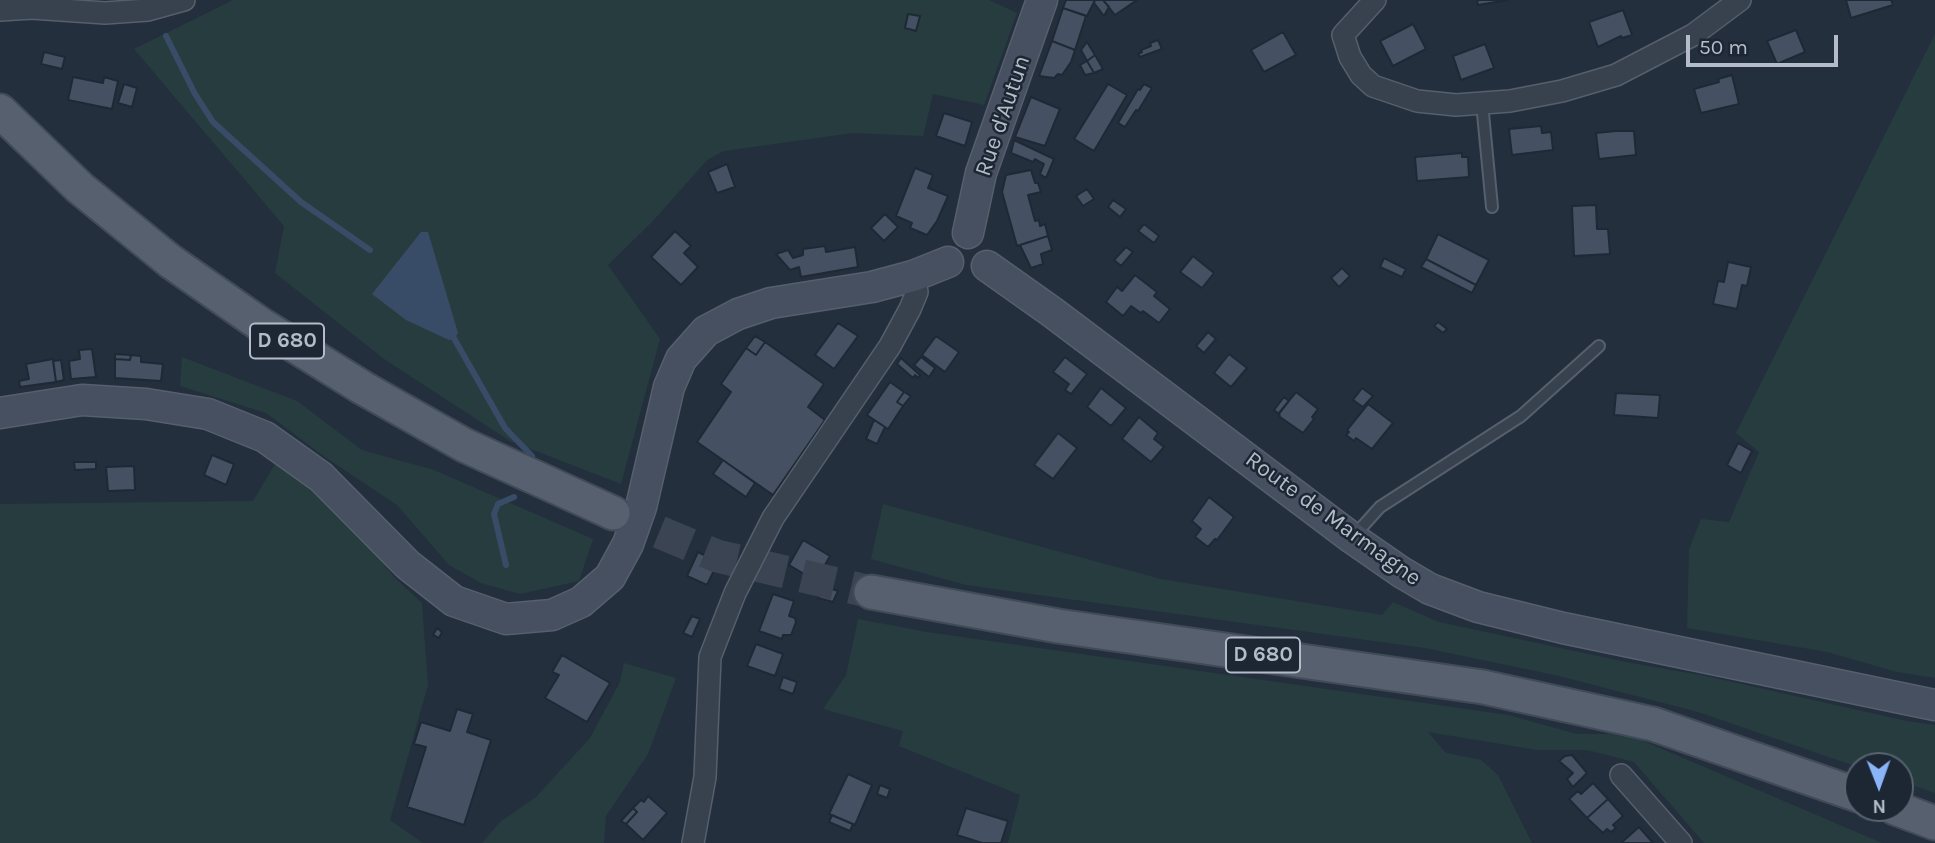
<!DOCTYPE html>
<style>
body{margin:0}
#map{position:relative;width:1935px;height:843px;overflow:hidden;background:#242f3e;font-family:Karla,sans-serif}
canvas{display:block}
.north{position:absolute;left:1844px;top:752px;width:70px;height:70px;box-sizing:border-box;background:#1d2633;border:2px solid #59626f;border-radius:50%;rotate:179deg;font-size:19px;font-weight:700;line-height:28px;text-align:center;color:#b4bcc9}
.north::after{content:'';display:block;margin:auto;width:24px;height:32px;background:#8ab4f8;clip-path:polygon(50% 0,100% 100%,50% 72%,0 100%)}
.scale{position:absolute;left:1686px;top:35px;width:152px;height:32px;box-sizing:border-box;border:4px solid #b4bcc9;border-top:0;padding-left:9px;font-size:21px;line-height:24px;white-space:nowrap;color:#b4bcc9;-webkit-text-stroke:5px #1d2633;paint-order:stroke}
</style>
<div id="map">
<canvas width="1935" height="843"></canvas>
<div class="north">N</div>
<div class="scale">50 m</div>
</div>
<script>
const g = document.querySelector('canvas').getContext('2d');
g.lineJoin = 'round';
function fill(path, color) { g.fillStyle = color; g.fill(path, 'evenodd'); }
const poly = rows => new Path2D(rows.map(r => 'M' + r).join(''));
function trace(path, color, width, dash) { g.strokeStyle = color; g.lineWidth = width; g.lineCap = dash ? 'butt' : 'round'; g.setLineDash(dash || []); g.stroke(path); }
function write(font, color, halo, rows, align = 'center') {
  g.font = font + ' Karla,sans-serif'; g.lineWidth = 5; g.setLineDash([]); g.textBaseline = 'middle'; g.strokeStyle = halo; g.fillStyle = color; for (const [text, x, y, turn = 0] of rows) {
    g.save(); g.translate(x, y); g.rotate((+turn || 0) * Math.PI / 180); g.textAlign = isNaN(turn) ? turn : align; if (halo) g.strokeText(text, 0, 0); g.fillText(text, 0, 0); g.restore();
  }
}
const green = poly([
 [233,0,989,0,1017,13,984,105,933,94,923,136,853,133,724,151,707,160,653,221,608,265,660,339,621,484,510,441,384,359,275,273,284,226,134,49],
 [1935,34,1935,678,1897,672,1827,652,1687,628,1689,549,1701,519,1729,522,1759,452,1736,433],
 [182,357,297,401,362,450,434,470,593,539,579,581,520,594,481,583,449,565,397,505,325,457,266,413,180,386],
 [275,464,309,486,348,522,396,579,422,603,428,685,390,820,423,843,0,843,0,504,253,501],
 [883,504,1161,579,1382,615,1393,602,1439,622,1626,662,1706,676,1907,721,1935,725,1935,793,1900,781,1900,766,1858,767,1698,712,1559,676,1425,648,966,585,871,559],
 [858,619,927,632,1508,715,1577,734,1609,734,1639,739,1882,843,1704,843,1634,762,1587,750,1537,750,1428,732,1446,753,1481,760,1498,775,1532,843,1008,843,1020,795,899,746,903,731,823,709,846,675],
 [624,663,676,678,648,754,606,816,604,843,482,843,500,822,536,797,590,738,620,682]
]);
const water = poly([
 [421,232,428,232,458,333,455,338,449,340,406,320,372,294]
]);
const stream = poly([
 [166,36,195,94,213,122,301,202,370,250],
 [451,333,505,428,532,456],
 [506,565,494,514,498,504,514,497]
]);
const building = poly([
 [1066,0,1095,0,1087,16,1063,8,1066,0],
 [1095,0,1103,0,1109,7,1104,16,1094,3,1095,0],
 [1103,0,1137,0,1115,15,1103,0],
 [1477,0,1508,0,1478,5,1477,0],
 [1846,0,1891,0,1893,5,1851,18,1846,0],
 [1063,8,1086,16,1075,50,1052,41,1063,8],
 [1623,10,1632,35,1622,38,1621,36,1598,47,1589,22,1623,10],
 [908,14,920,16,916,31,905,28,908,14],
 [1413,24,1426,49,1393,66,1380,41,1413,24],
 [1796,30,1805,52,1777,64,1767,41,1796,30],
 [1283,32,1296,55,1264,72,1251,50,1283,32],
 [1158,40,1162,49,1140,57,1138,54,1142,52,1141,50,1151,46,1150,43,1158,40],
 [1052,41,1075,50,1071,62,1062,75,1058,74,1054,78,1039,76,1052,41],
 [1087,42,1095,55,1087,61,1081,50,1087,42],
 [1485,44,1494,68,1461,80,1453,56,1485,44],
 [44,52,65,57,62,69,41,64,44,52],
 [1095,55,1103,69,1094,73,1087,61,1095,55],
 [1087,61,1094,73,1085,75,1080,65,1087,61],
 [1732,75,1739,104,1701,113,1694,89,1719,82,1718,79,1732,75],
 [73,77,103,83,104,77,118,81,112,109,68,100,73,77],
 [124,84,137,88,132,107,118,103,124,84],
 [1108,84,1127,95,1094,151,1074,139,1108,84],
 [1144,84,1152,88,1138,111,1136,110,1125,127,1118,123,1138,89,1140,90,1144,84],
 [1031,97,1060,109,1045,146,1015,137,1031,97],
 [944,113,972,122,965,146,936,136,944,113],
 [1541,126,1542,133,1551,132,1553,150,1512,155,1509,129,1541,126],
 [1616,131,1634,131,1636,155,1599,159,1596,133,1616,131],
 [1014,140,1054,159,1046,178,1040,174,1044,164,1035,159,1033,162,1011,153,1014,140],
 [1462,153,1462,157,1468,157,1469,177,1417,181,1415,157,1462,153],
 [727,164,735,187,717,193,708,172,727,164],
 [915,168,933,175,928,188,948,196,937,221,927,235,910,228,912,223,896,216,915,168],
 [1031,170,1035,183,1038,183,1041,192,1028,195,1035,221,1039,220,1040,226,1045,224,1048,236,1017,246,1002,192,1006,175,1031,170],
 [1087,189,1094,199,1083,206,1076,196,1087,189],
 [1113,200,1126,209,1120,217,1108,207,1113,200],
 [1596,205,1597,229,1608,229,1610,254,1574,256,1572,206,1596,205],
 [885,214,898,227,884,241,871,228,885,214],
 [1144,224,1159,236,1154,243,1138,231,1144,224],
 [675,231,691,246,684,253,698,267,681,285,651,257,675,231],
 [1438,234,1489,260,1476,285,1426,259,1438,234],
 [1048,236,1052,250,1041,254,1043,264,1031,268,1020,245,1048,236],
 [825,246,826,252,855,247,858,267,801,277,799,267,790,270,776,254,788,250,793,258,803,255,803,249,825,246],
 [1126,247,1133,252,1121,266,1114,260,1126,247],
 [1193,256,1214,273,1202,288,1180,272,1193,256],
 [1384,258,1406,269,1402,277,1380,267,1384,258],
 [1426,259,1476,285,1472,293,1421,267,1426,259],
 [1728,262,1751,267,1747,286,1742,285,1737,309,1713,304,1718,281,1724,282,1728,262],
 [1342,268,1350,276,1339,287,1331,278,1342,268],
 [1135,275,1157,292,1154,296,1170,309,1159,323,1143,311,1141,313,1131,306,1123,316,1106,302,1117,287,1122,291,1135,275],
 [1438,322,1447,329,1443,333,1434,326,1438,322],
 [838,323,858,336,834,369,815,355,838,323],
 [1208,332,1216,339,1204,353,1196,346,1208,332],
 [755,336,765,342,756,355,746,348,755,336],
 [936,336,959,352,945,372,922,355,936,336],
 [765,342,824,384,808,407,825,420,773,495,697,442,731,392,721,384,746,348,756,355,765,342],
 [92,349,96,377,71,379,69,361,80,359,79,350,92,349],
 [115,354,131,355,130,360,115,359,115,354],
 [1229,354,1247,368,1231,387,1214,373,1229,354],
 [131,355,141,356,141,362,163,364,161,381,115,378,115,359,130,360,131,355],
 [921,357,935,368,929,377,914,365,921,357],
 [1065,357,1087,374,1071,394,1065,390,1069,384,1053,372,1065,357],
 [901,358,920,375,918,378,915,375,913,378,897,364,901,358],
 [53,359,56,382,20,387,19,381,29,379,26,364,53,359],
 [61,360,64,380,56,382,53,361,61,360],
 [890,382,904,392,897,402,903,406,888,429,867,415,890,382],
 [1101,388,1126,408,1111,426,1087,407,1101,388],
 [1362,388,1373,396,1363,407,1353,400,1362,388],
 [904,392,911,396,903,406,897,402,904,392],
 [1296,392,1318,409,1312,417,1314,419,1303,433,1280,417,1279,413,1296,392],
 [1616,393,1660,395,1658,418,1614,415,1616,393],
 [1284,397,1289,401,1279,414,1274,410,1284,397],
 [1368,404,1393,423,1372,449,1356,438,1354,441,1346,435,1349,432,1347,430,1368,404],
 [1139,417,1158,433,1154,439,1164,447,1151,462,1122,439,1139,417],
 [874,420,885,427,877,444,866,439,874,420],
 [1058,433,1077,448,1053,479,1034,465,1058,433],
 [1738,443,1752,451,1741,473,1727,465,1738,443],
 [212,455,234,464,226,485,204,475,212,455],
 [723,460,755,483,746,497,713,474,723,460],
 [74,462,96,462,96,469,75,470,74,462],
 [134,466,135,490,108,491,106,467,134,466],
 [1209,497,1234,517,1217,540,1215,539,1208,547,1195,537,1201,529,1192,521,1209,497],
 [803,540,830,556,816,581,789,565,803,540],
 [698,552,718,562,707,585,687,576,698,552],
 [823,586,838,591,833,602,818,598,823,586],
 [773,594,794,601,789,616,795,618,796,622,791,635,783,635,782,639,759,631,773,594],
 [692,616,700,619,692,637,683,633,692,616],
 [437,628,442,632,439,638,433,635,437,628],
 [756,644,783,654,775,676,747,666,756,644],
 [562,655,610,683,587,722,545,698,559,675,552,672,562,655],
 [783,677,797,682,793,694,779,689,783,677],
 [457,709,473,714,467,732,491,740,464,825,407,807,426,747,414,744,421,722,450,731,457,709],
 [1572,755,1587,773,1573,787,1567,779,1573,773,1559,761,1565,756,1572,755],
 [848,774,872,785,855,825,829,814,848,774],
 [1593,783,1608,799,1587,818,1569,799,1578,791,1581,794,1593,783],
 [880,785,890,789,887,798,877,794,880,785],
 [648,796,667,813,643,840,626,824,637,812,633,808,641,800,644,802,648,796],
 [1608,799,1623,816,1613,825,1616,828,1611,832,1607,829,1603,833,1587,818,1608,799],
 [633,808,637,812,626,824,621,821,633,808],
 [966,808,1008,821,1001,843,982,843,957,835,966,808],
 [832,815,853,824,850,831,829,822,832,815],
 [1639,827,1653,843,1621,843,1639,827]
]);
const primaryTunnel = poly([
 [613,513,717,556,871,592]
]);
const lane = poly([
 [1482,103,1492,207],
 [1353,537,1380,507,1521,416,1599,346]
]);
const street = poly([
 [1375,0,1343,35,1350,57,1361,75,1373,86,1417,101,1456,105,1510,101,1562,91,1616,75,1693,35,1740,0],
 [0,10,32,8,105,13,148,10,184,0],
 [1621,775,1681,843],
 [693,843,705,777,710,657,735,593,773,518,890,346,910,309,917,292,913,276]
]);
const secondary = poly([
 [968,233,981,173,1042,0],
 [987,266,1052,312,1352,538,1401,572,1430,589,1478,607,1563,628,1935,705],
 [0,413,82,400,146,404,208,414,265,437,321,477,408,565,454,601,506,619,552,615,581,602,610,577,628,544,641,507,669,387,681,359,706,331,738,314,771,303,872,287,913,276,948,262]
]);
const primary = poly([
 [0,111,80,188,170,261,260,324,363,388,464,445,613,513],
 [871,592,1058,626,1483,687,1653,724,1858,795],
 [1895,808,1935,823]
]);
const shields = [
 [287,341,74],
 [1263,655,74]
];
const shieldNames = [
 ["D 680",287,341],
 ["D 680",1263,655]
];
const streetNames = [
 ["Rue d'Autun",1003,116,-71],
 ["Route de Marmagne",1333,519,36]
];
fill(green, '#263c3f');
fill(water, '#394c67');
trace(stream, '#394c67', 6);
fill(building, '#455162');
trace(building, '#1f2835', 2);
trace(primaryTunnel, '#3a4453', 33, [33, 17]);
trace(lane, '#565f6c', 14);
trace(street, '#565f6c', 24);
trace(secondary, '#565f6c', 33);
trace(primary, '#414a57', 37);
trace(lane, '#38414e', 10);
trace(street, '#38414e', 21);
trace(secondary, '#465061', 30);
trace(primary, '#56606e', 33);
for (const [x, y, w] of shields) { const box = new Path2D(); box.roundRect(x - w / 2, y - 17.5, w, 35, 5); g.fillStyle = '#1d2633'; g.fill(box); trace(box, '#b4bcc9', 2); }
write('bold 21px', '#b4bcc9', null, shieldNames);
write('23px', '#b4bcc9', '#1d2633', streetNames);
</script>
